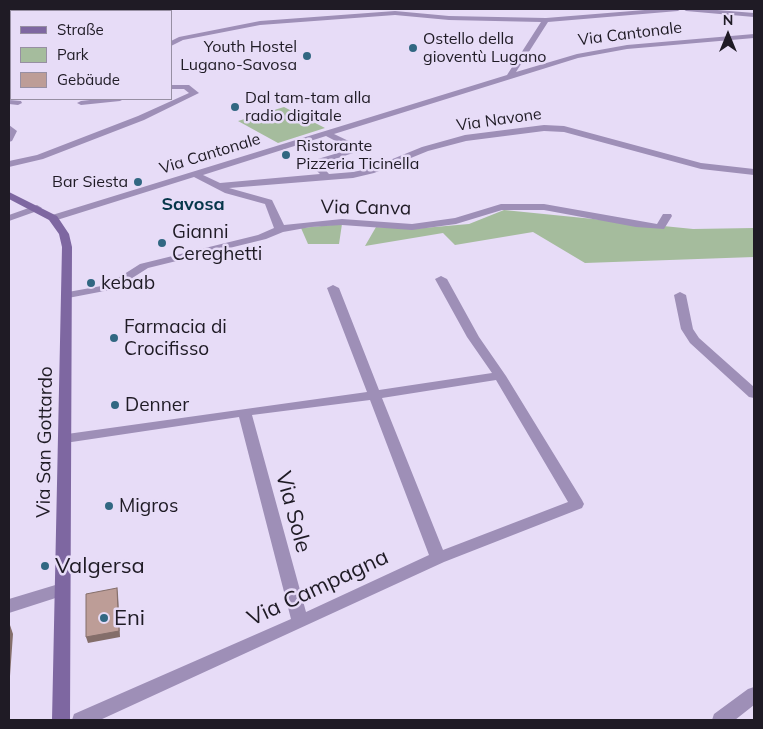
<!DOCTYPE html>
<meta charset="utf-8">
<style>
body{margin:0}
#map{position:relative;width:763px;height:729px;overflow:hidden;background:#e7dcf7;font-family:Mulish,sans-serif}
canvas{display:block}
.frame{position:absolute;inset:0;border:10px solid #1f1b25;pointer-events:none}
.legend{position:absolute;left:10px;top:10px;width:162px;height:90px;box-sizing:border-box;background:#e7dcf7;border:1px solid #978fa3;margin:0;padding:6px 9px;list-style:none;font-size:15px;color:#1f1b25}
.legend li{display:flex;align-items:center;gap:10px;height:25px}
.legend b{width:25px;border:1px solid #978fa3}
.north{position:absolute;left:703px;top:10px;width:50px;height:50px;-webkit-text-stroke:4px #e7dcf7;paint-order:stroke;rotate:0deg;font-size:14px;font-weight:700;line-height:20px;text-align:center;color:#1f1b25}
.north::after{content:'';display:block;margin:auto;width:18px;height:22px;background:#1f1b25;clip-path:polygon(50% 0,100% 100%,50% 72%,0 100%)}
</style>
<div id="map">
<canvas width="763" height="729"></canvas>
<div class="frame"></div>
<ul class="legend">
<li><b style="height:6px;background:#7e67a1"></b>Straße</li>
<li><b style="height:14px;background:#a5bc9d"></b>Park</li>
<li><b style="height:14px;background:#bd9d97"></b>Gebäude</li>
</ul>
<div class="north">N</div>
</div>
<script>
const g = document.querySelector('canvas').getContext('2d');
g.lineJoin = 'round';
function fill(path, color) { g.fillStyle = color; g.fill(path, 'evenodd'); }
const poly = rows => new Path2D(rows.map(r => 'M' + r).join(''));
function trace(path, color, width, dash) { g.strokeStyle = color; g.lineWidth = width; g.lineCap = dash ? 'butt' : 'round'; g.setLineDash(dash || []); g.stroke(path); }
function write(font, color, halo, rows, align = 'center') {
  g.font = font + ' Mulish,sans-serif'; g.lineWidth = 5; g.setLineDash([]); g.textBaseline = 'middle'; g.strokeStyle = halo; g.fillStyle = color; for (const [text, x, y, turn = 0] of rows) {
    g.save(); g.translate(x, y); g.rotate((+turn || 0) * Math.PI / 180); g.textAlign = isNaN(turn) ? turn : align; if (halo) g.strokeText(text, 0, 0); g.fillText(text, 0, 0); g.restore();
  }
}
const green = poly([
 [9,9,135,9,139,11,11,11,11,64,9,65],
 [284,107,325,128,278,143,238,121],
 [504,210,693,229,754,228,754,257,585,263,533,232,455,245,443,233,365,246,376,227,412,229,469,224],
 [342,224,339,244,308,244,301,228]
]);
const minor = poly([
 [657,9,681,9,678,11,548,22,516,72,577,54,627,45,754,34,754,38,627,49,578,58,334,134,357,145,356,152,320,164,329,174,353,172,368,169,422,147,465,135,544,125,564,126,701,163,754,169,754,175,701,169,564,132,544,131,466,141,428,151,374,173,353,178,229,188,272,200,284,225,342,219,412,224,455,218,501,204,544,204,657,224,663,214,671,214,672,216,664,229,636,227,544,210,502,210,456,224,412,230,342,225,311,227,283,232,266,239,148,268,115,289,68,298,62,295,68,292,107,285,140,264,258,235,274,228,265,204,225,193,194,177,57,220,49,220,49,216,507,75,541,22,449,20,395,15,260,25,183,40,171,46,171,41,179,37,260,21,395,11,449,16,546,18,657,9],
 [326,136,349,148,348,150,311,161,311,165,320,174,220,183,203,175,326,136],
 [683,9,705,9,754,13,754,17,686,11,683,9],
 [171,85,189,85,199,93,144,120,43,159,9,167,9,161,37,155,138,116,189,93,184,89,171,89,171,85],
 [99,99,124,99,120,101,81,105,77,103,81,101,99,99],
 [9,100,21,101,22,103,18,105,9,104,9,100],
 [9,125,17,131,12,141,9,142,9,125],
 [37,205,42,208,40,210,9,221,9,215,37,205],
 [441,276,447,279,479,337,506,376,582,500,584,504,582,508,444,562,100,720,72,720,74,714,291,619,239,417,65,443,60,441,58,438,60,435,367,392,327,288,333,285,339,288,379,390,492,373,467,337,435,279,441,276],
 [496,380,568,502,443,550,382,398,496,380],
 [370,400,429,555,306,612,252,415,370,400],
 [680,292,686,295,693,329,699,338,754,387,754,398,749,397,690,343,681,329,674,295,680,292],
 [62,583,68,584,70,589,68,594,9,613,9,599,62,583],
 [754,687,754,705,735,720,712,720,714,714,748,689,754,687]
]);
const secondary = poly([
 [9,192,57,216,69,234,72,247,70,720,52,720,62,247,59,234,49,220,9,199,9,192]
]);
const shadedWall = poly([
 [117,588,118,594,120,637,88,643,86,637],
 [9,622,13,634,9,690]
]);
const building = poly([
 [117,588,119,631,86,637,86,594,117,588]
]);
const markers = [
 [413,48,5,"#316782"],
 [307,56,5,"#316782"],
 [235,107,5,"#316782"],
 [286,155,5,"#316782"],
 [138,182,5,"#316782"],
 [162,243,5,"#316782"],
 [91,283,5,"#316782"],
 [114,338,5,"#316782"],
 [115,405,5,"#316782"],
 [109,506,5,"#316782"],
 [45,566,5,"#316782"],
 [104,618,5,"#316782"]
];
const farStreetnames = [
 ["Via Cantonale",630,34,-7],
 ["Via Navone",499,120,-8],
 ["Via Cantonale",210,154,-17]
];
const farPoinames = [
 ["Ostello della",423,39],
 ["gioventù Lugano",423,57],
 ["Youth Hostel",297,47,"right"],
 ["Lugano-Savosa",297,65,"right"],
 ["Dal tam-tam alla",245,98],
 ["radio digitale",245,116],
 ["Ristorante",296,146],
 ["Pizzeria Ticinella",296,164],
 ["Bar Siesta",128,182,"right"]
];
const farQuarternames = [
 ["Savosa",193,205]
];
const streetNames = [
 ["Via Canva",366,208,1],
 ["Via San Gottardo",45,442,-89]
];
const poiNames = [
 ["Gianni",172,232],
 ["Cereghetti",172,254],
 ["kebab",101,283],
 ["Farmacia di",124,327],
 ["Crocifisso",124,349],
 ["Denner",125,405],
 ["Migros",119,506]
];
const nearStreetnames = [
 ["Via Sole",293,512,75],
 ["Via Campagna",318,588,-25]
];
const nearPoinames = [
 ["Valgersa",55,566],
 ["Eni",114,618]
];
fill(green, '#a5bc9d');
fill(minor, '#9e8fb7');
fill(secondary, '#7e67a1');
fill(shadedWall, '#846e6a');
fill(building, '#bd9d97');
trace(building, '#846e6a', 1);
for (const [x, y, r, color] of markers) { const dot = new Path2D(); dot.arc(x, y, r, 0, 2 * Math.PI); g.fillStyle = color; g.fill(dot); trace(dot, '#e7dcf7', 2); }
write('16px', '#1f1b25', '#e7dcf7', farStreetnames);
write('16px', '#1f1b25', '#e7dcf7', farPoinames, 'left');
write('bold 18px', '#06364a', '#e7dcf7', farQuarternames);
write('19px', '#1f1b25', '#e7dcf7', streetNames);
write('19px', '#1f1b25', '#e7dcf7', poiNames, 'left');
write('22px', '#1f1b25', '#e7dcf7', nearStreetnames);
write('22px', '#1f1b25', '#e7dcf7', nearPoinames, 'left');
</script>
